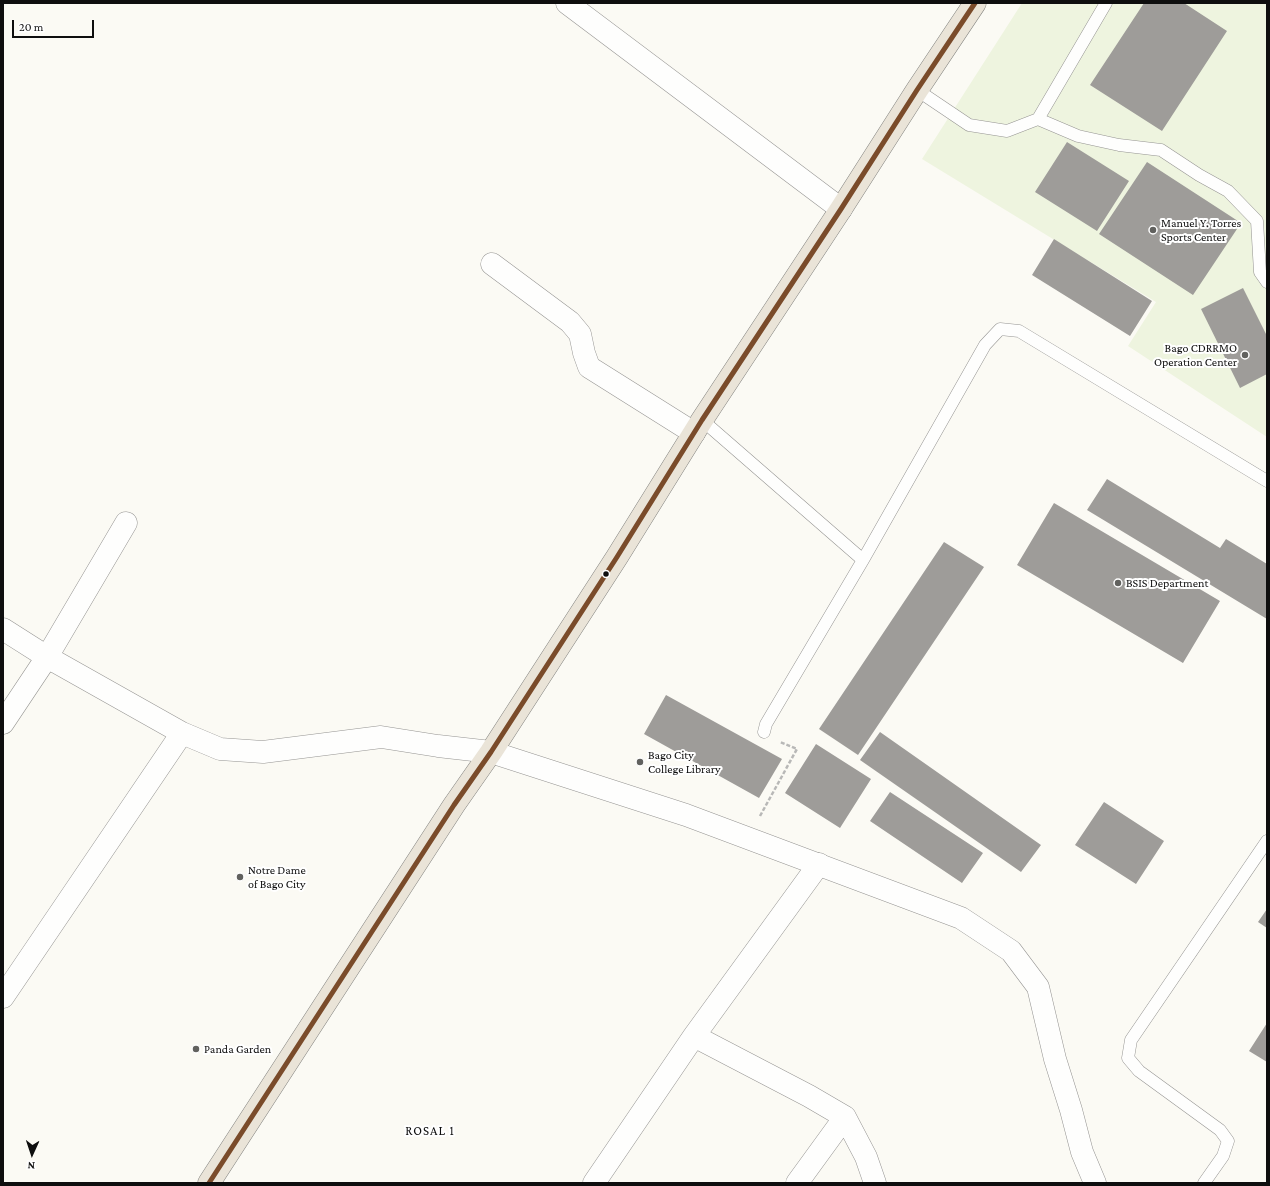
<!DOCTYPE html>
<style>
body{margin:0}
#map{position:relative;width:1270px;height:1186px;overflow:hidden;background:#fbfaf4;font-family:"Crimson Pro",serif}
canvas{display:block}
.frame{position:absolute;inset:0;border:4px solid #0e0e0e;pointer-events:none}
.north{position:absolute;left:12px;top:1134px;width:40px;height:40px;-webkit-text-stroke:3px #fff;paint-order:stroke;rotate:183deg;font-size:11px;font-weight:700;line-height:16px;text-align:center;color:#0e0e0e}
.north::after{content:'';display:block;margin:auto;width:14px;height:18px;background:#0e0e0e;clip-path:polygon(50% 0,100% 100%,50% 72%,0 100%)}
.scale{position:absolute;left:12px;top:20px;width:82px;height:18px;box-sizing:border-box;border:2px solid #0e0e0e;border-top:0;padding-left:5px;font-size:12px;line-height:14px;white-space:nowrap;color:#0e0e0e;-webkit-text-stroke:3px #fff;paint-order:stroke}
</style>
<div id="map">
<canvas width="1270" height="1186"></canvas>
<div class="frame"></div>
<div class="north">N</div>
<div class="scale">20 m</div>
</div>
<script>
const g = document.querySelector('canvas').getContext('2d');
g.lineJoin = 'round';
function fill(path, color) { g.fillStyle = color; g.fill(path, 'evenodd'); }
const poly = rows => new Path2D(rows.map(r => 'M' + r).join(''));
function trace(path, color, width, dash) { g.strokeStyle = color; g.lineWidth = width; g.lineCap = dash ? 'butt' : 'round'; g.setLineDash(dash || []); g.stroke(path); }
function write(font, color, halo, rows, align = 'center') {
  g.font = font + ' "Crimson Pro",serif'; g.lineWidth = 4; g.setLineDash([]); g.textBaseline = 'middle'; g.strokeStyle = halo; g.fillStyle = color; for (const [text, x, y, turn = 0] of rows) {
    g.save(); g.translate(x, y); g.rotate((+turn || 0) * Math.PI / 180); g.textAlign = isNaN(turn) ? turn : align; if (halo) g.strokeText(text, 0, 0); g.fillText(text, 0, 0); g.restore();
  }
}
const pitch = poly([
 [1022,3,1267,3,1267,437,1128,346,1156,302,922,159]
]);
const building = poly([
 [1144,3,1184,3,1227,31,1162,131,1090,85],
 [1067,142,1129,181,1097,231,1035,192],
 [1147,162,1241,223,1193,295,1099,234],
 [1054,239,1152,301,1130,336,1032,275],
 [1243,288,1267,336,1267,374,1240,388,1201,309],
 [1107,479,1220,548,1226,539,1267,564,1267,619,1087,510],
 [1054,503,1220,601,1183,663,1017,565],
 [944,542,984,567,858,755,819,729],
 [666,695,782,759,759,798,644,734],
 [880,732,1041,845,1021,872,860,760],
 [816,744,871,779,840,828,785,793],
 [890,792,983,853,962,883,870,821],
 [1104,802,1164,841,1136,884,1075,845],
 [1267,909,1267,928,1258,922],
 [1267,1023,1267,1062,1249,1051]
]);
const path = poly([
 [760,816,797,749,780,742]
]);
const service = poly([
 [917,90,969,125,1007,131,1038,119,1106,3],
 [1038,119,1078,136,1119,145,1161,150,1199,175,1228,191,1257,221,1260,272,1267,282],
 [702,420,863,560],
 [764,732,766,724,863,560,985,345,1000,329,1019,331,1267,481],
 [1204,1183,1223,1156,1228,1141,1220,1130,1139,1071,1128,1058,1131,1040,1267,841]
]);
const minor = poly([
 [567,3,841,209],
 [492,264,570,322,580,334,584,353,589,367,694,433],
 [3,629,47,657,182,733,220,749,263,752,381,737,438,746,491,752],
 [3,723,47,657,126,523],
 [3,997,182,733],
 [694,1036,809,1096,845,1117,866,1157,875,1183],
 [594,1183,694,1036,819,864],
 [797,1183,845,1117]
]);
const tertiary = poly([
 [491,752,686,815,961,918,1011,951,1038,987,1055,1059,1071,1110,1082,1152,1095,1183]
]);
const trunk = poly([
 [209,1183,454,805,491,752,617,557,702,420,841,209,917,90,975,3]
]);
const bus1 = poly([
 [209,1183,454,805,491,752,617,557,702,420,841,209,917,90,975,3]
]);
const markers = [
 [1153,230,4,"#61615e"],
 [1245,355,4,"#61615e"],
 [606,574,3.5,"#0e0e0e"],
 [1118,583,4,"#61615e"],
 [640,762,4,"#61615e"],
 [240,877,4,"#61615e"],
 [196,1049,4,"#61615e"]
];
const poiNames = [
 ["Manuel Y. Torres",1161,223],
 ["Sports Center",1161,237],
 ["Bago CDRRMO",1237,348,"right"],
 ["Operation Center",1237,362,"right"],
 ["BSIS Department",1126,583],
 ["Bago City",648,755],
 ["College Library",648,769],
 ["Notre Dame",248,870],
 ["of Bago City",248,884],
 ["Panda Garden",204,1049]
];
const neighbourhoodNames = [
 ["ROSAL 1",430,1131]
];
fill(pitch, '#eef4df');
fill(building, '#9e9c99');
trace(service, '#959492', 13);
trace(minor, '#959492', 23);
trace(tertiary, '#959492', 23);
trace(trunk, '#82827f', 23);
trace(path, '#b8b8b7', 2.5, [4, 2]);
trace(service, '#fefefd', 12);
trace(minor, '#fefefd', 22);
trace(tertiary, '#fefefd', 22);
trace(trunk, '#eae4d8', 22);
trace(bus1, '#7a4b2a', 5);
for (const [x, y, r, color] of markers) { const dot = new Path2D(); dot.arc(x, y, r, 0, 2 * Math.PI); g.fillStyle = color; g.fill(dot); trace(dot, '#fff', 1.5); }
write('12px', '#0e0e0e', '#fff', poiNames, 'left');
g.letterSpacing = '1px';
write('13px', '#0e0e0e', '#fff', neighbourhoodNames);
g.letterSpacing = '0px';
</script>
